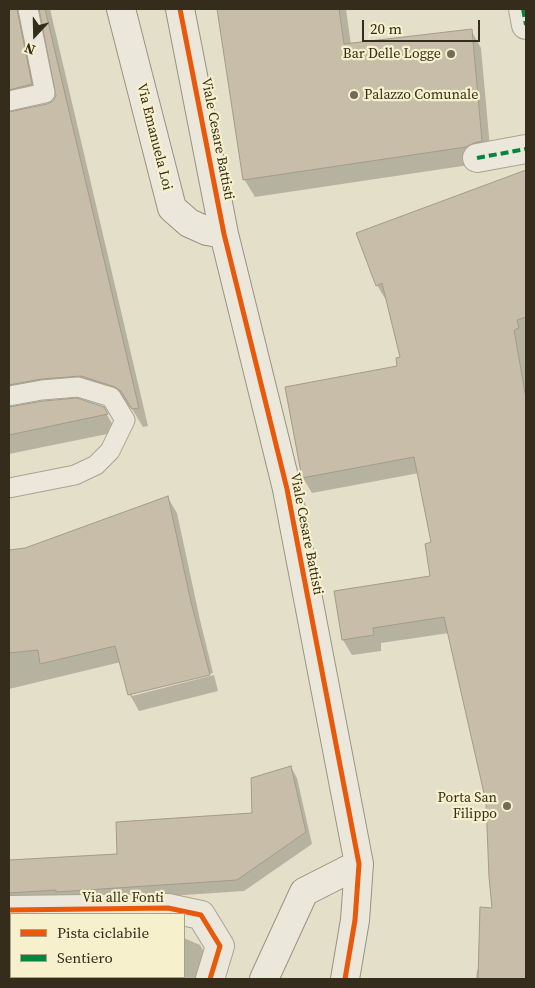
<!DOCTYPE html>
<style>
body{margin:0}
#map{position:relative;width:535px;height:988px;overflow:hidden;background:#e4dfc8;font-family:"Source Serif 4",serif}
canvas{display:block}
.frame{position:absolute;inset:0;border:10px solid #362c1b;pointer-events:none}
.legend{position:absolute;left:10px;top:913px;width:175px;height:65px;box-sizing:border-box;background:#f6f0cd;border:1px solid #a9a286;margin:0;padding:6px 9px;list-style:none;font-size:15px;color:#362c1b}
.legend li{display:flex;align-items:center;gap:10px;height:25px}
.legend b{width:25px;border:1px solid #a9a286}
.north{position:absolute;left:10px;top:10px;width:50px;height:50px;-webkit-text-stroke:4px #f6f0cd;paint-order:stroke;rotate:201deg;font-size:14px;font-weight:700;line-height:20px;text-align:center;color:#362c1b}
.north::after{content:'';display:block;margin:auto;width:18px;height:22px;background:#362c1b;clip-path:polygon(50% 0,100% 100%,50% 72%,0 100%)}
.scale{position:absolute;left:362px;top:20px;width:118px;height:22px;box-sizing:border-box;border:2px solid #362c1b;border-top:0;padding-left:6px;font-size:15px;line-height:18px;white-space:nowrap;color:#362c1b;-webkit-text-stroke:4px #f6f0cd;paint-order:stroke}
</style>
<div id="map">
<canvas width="535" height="988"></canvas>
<div class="frame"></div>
<ul class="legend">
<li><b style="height:6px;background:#e8590c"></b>Pista ciclabile</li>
<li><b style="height:6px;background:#00873e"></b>Sentiero</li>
</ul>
<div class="north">N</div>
<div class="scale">20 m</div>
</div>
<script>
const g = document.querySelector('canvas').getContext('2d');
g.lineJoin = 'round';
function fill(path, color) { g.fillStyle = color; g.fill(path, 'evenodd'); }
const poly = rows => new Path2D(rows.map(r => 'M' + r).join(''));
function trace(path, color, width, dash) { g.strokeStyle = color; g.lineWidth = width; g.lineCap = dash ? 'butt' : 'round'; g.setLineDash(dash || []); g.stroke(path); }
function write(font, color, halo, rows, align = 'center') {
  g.font = font + ' "Source Serif 4",serif'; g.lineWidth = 4.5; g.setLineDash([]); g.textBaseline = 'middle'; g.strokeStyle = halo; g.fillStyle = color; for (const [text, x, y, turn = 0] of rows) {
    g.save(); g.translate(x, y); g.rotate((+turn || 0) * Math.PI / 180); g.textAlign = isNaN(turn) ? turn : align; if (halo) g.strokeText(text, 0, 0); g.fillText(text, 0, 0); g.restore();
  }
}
const shadow = poly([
 [9,9,50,9,148,426,143,427,132,409,126,404,92,394,52,396,17,402,9,407,9,112,48,105,54,102,57,96,42,16,37,15,41,102,17,107,9,112],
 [219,9,346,9,351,45,471,30,481,48,491,159,476,164,255,197,244,179],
 [526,172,526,979,476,979,477,970,480,970,494,910,488,803,449,633,381,643,381,651,352,655,343,640,432,577,432,543,419,473,312,493,303,478,287,388,399,367,401,358,387,300,386,300,377,285,358,234],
 [77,400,103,408,117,432,9,454,9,408],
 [168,498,177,513,200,620,213,673,132,693,132,696,214,675,218,691,139,711,130,695,121,662,9,689,9,552,25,550],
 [291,767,297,778,312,844,244,891,64,903,9,899,9,861,118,855,254,815],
 [184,938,200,945,209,961,201,979,129,979,130,977,184,977]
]);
const building = poly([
 [9,9,17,9,32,84,9,90,9,9],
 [39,9,45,9,139,408,132,409,121,391,115,387,81,376,41,379,9,385,9,112,47,104,53,101,56,96,39,9],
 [217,9,339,9,344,44,472,29,482,141,474,143,466,147,243,180,217,9],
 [526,170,526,317,517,320,519,328,514,330,526,398,526,979,478,979,480,907,492,908,489,877,486,802,444,617,373,628,374,635,342,640,334,591,430,576,425,544,431,542,414,457,302,478,285,387,397,366,396,358,400,357,382,283,376,286,356,233,526,170],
 [77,398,104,407,108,414,9,435,9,407,43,401,77,398],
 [168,496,191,602,210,675,128,695,115,646,40,664,38,650,9,653,9,550,25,548,168,496],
 [291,766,306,832,237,880,56,892,56,890,9,893,9,860,117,854,116,822,252,813,251,778,291,766]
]);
const lane = poly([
 [9,101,45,93,28,9],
 [9,396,42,390,78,387,111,397,125,420,110,451,96,465,75,475,9,488]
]);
const street = poly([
 [523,9,526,25],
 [477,158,526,149],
 [9,910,168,908,201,915,220,946,210,979]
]);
const secondary = poly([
 [121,9,172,208,189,223,207,231,224,234],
 [180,9,224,234,287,489,359,864,355,920,345,979],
 [264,979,304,892,359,864]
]);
const quiet = poly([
 [523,9,526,25],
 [477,158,526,149]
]);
const cycleway = poly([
 [180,9,224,234,287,489,359,864,355,920,345,979],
 [9,910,168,908,201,915,220,946,210,979]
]);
const markers = [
 [451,54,5,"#736b58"],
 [354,95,5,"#736b58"],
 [507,806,5,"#736b58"]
];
const poiNames = [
 ["Bar Delle Logge",441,54],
 ["Palazzo Comunale",364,95,"left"],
 ["Porta San",497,798],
 ["Filippo",497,814]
];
const streetNames = [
 ["Via Emanuela Loi",154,137,76],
 ["Viale Cesare Battisti",217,139,79],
 ["Viale Cesare Battisti",306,534,79],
 ["Via alle Fonti",123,898]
];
fill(shadow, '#0003');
fill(building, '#c7bda9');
trace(building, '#a49a88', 1);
trace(lane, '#a9a392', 21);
trace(street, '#a9a392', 30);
trace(secondary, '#989282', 30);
trace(lane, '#ebe8db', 19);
trace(street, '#ebe8db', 28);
trace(secondary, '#ebe8db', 28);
trace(quiet, '#00873e', 4, [8, 4]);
trace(cycleway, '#e8590c', 5);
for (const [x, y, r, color] of markers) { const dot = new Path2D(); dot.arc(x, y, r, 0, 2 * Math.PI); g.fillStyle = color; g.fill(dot); trace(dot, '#f6f0cd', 2); }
write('14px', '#362c1b', '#f6f0cd', poiNames, 'right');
write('14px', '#362c1b', '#f6f0cd', streetNames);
</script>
